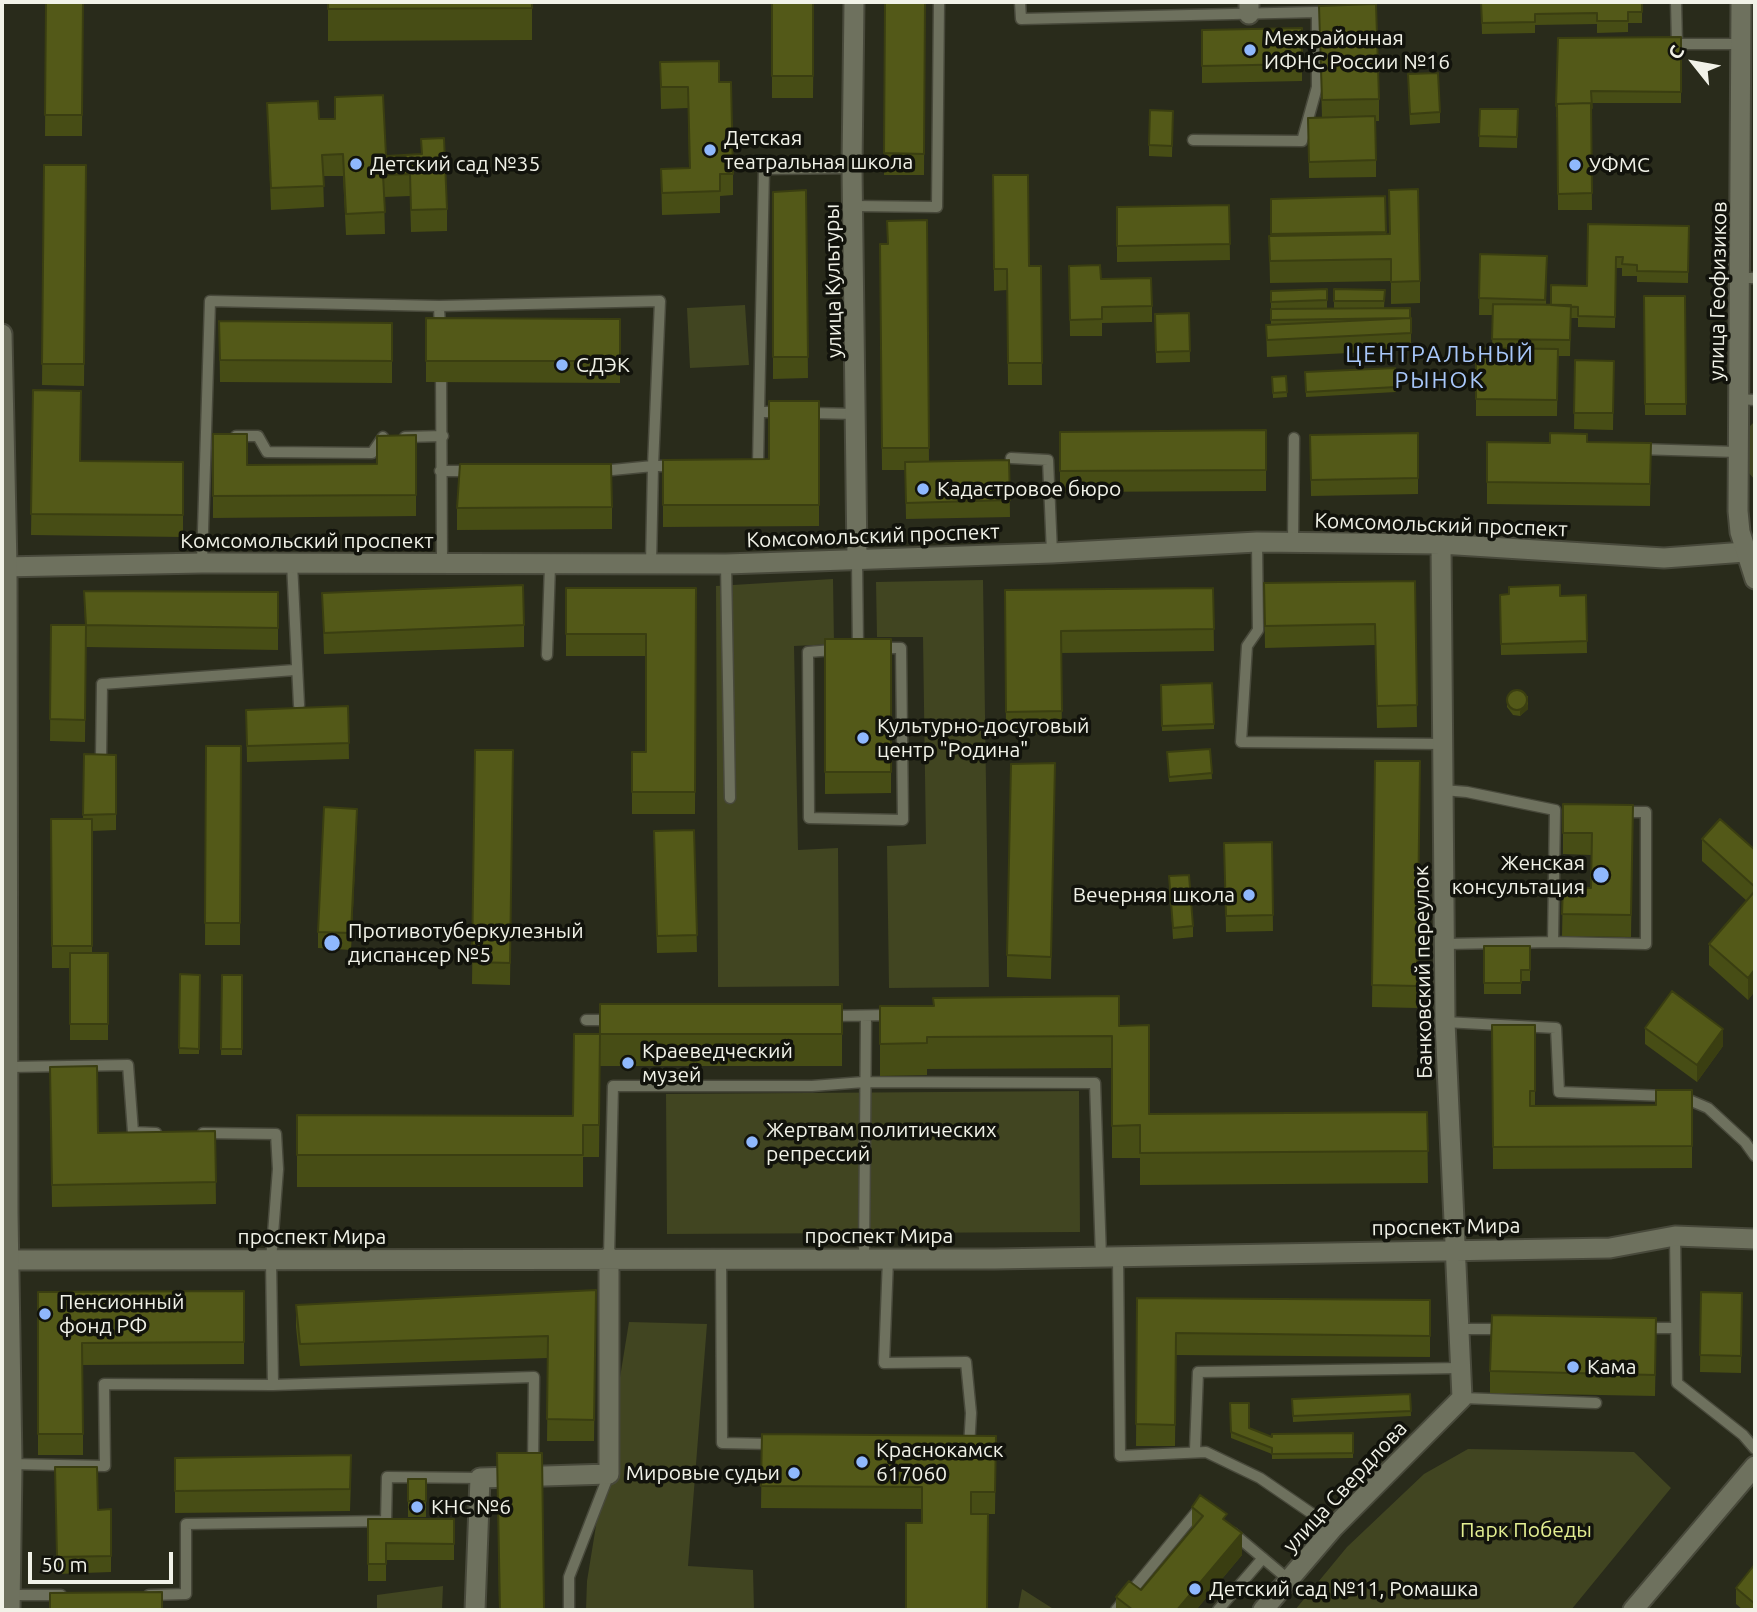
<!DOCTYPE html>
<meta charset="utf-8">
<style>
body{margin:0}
#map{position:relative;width:1757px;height:1612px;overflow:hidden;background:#292b1b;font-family:Ubuntu,sans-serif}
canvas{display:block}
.frame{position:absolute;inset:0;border:4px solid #f1f2e8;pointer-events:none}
.north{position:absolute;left:1659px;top:28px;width:70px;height:70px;-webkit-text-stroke:5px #12130c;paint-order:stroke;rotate:301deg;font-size:19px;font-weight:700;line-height:28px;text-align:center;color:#f1f2e8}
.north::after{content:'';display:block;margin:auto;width:24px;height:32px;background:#f1f2e8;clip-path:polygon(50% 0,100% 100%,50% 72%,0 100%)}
.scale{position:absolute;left:28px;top:1552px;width:145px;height:32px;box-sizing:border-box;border:4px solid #f1f2e8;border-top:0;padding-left:9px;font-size:21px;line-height:24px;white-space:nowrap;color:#f1f2e8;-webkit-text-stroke:5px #12130c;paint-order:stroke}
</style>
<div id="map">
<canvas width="1757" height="1612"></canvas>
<div class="frame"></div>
<div class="north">С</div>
<div class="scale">50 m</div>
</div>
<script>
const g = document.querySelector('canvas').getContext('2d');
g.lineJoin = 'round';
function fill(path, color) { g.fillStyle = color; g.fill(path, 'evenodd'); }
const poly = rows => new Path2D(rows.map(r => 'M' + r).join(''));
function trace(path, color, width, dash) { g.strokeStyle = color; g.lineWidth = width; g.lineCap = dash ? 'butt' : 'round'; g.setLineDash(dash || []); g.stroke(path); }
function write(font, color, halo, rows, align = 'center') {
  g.font = font + ' Ubuntu,sans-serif'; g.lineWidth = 7; g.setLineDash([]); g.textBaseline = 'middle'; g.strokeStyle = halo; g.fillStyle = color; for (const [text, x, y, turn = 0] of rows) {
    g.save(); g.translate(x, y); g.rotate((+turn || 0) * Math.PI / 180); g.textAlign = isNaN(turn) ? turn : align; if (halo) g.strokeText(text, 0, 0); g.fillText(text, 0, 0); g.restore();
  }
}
const green = poly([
 [745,305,749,365,690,368,687,308],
 [1755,421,1755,480,1747,471,1748,428],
 [833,579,834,644,794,646,798,850,838,848,839,986,718,987,716,586],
 [983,580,989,987,889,988,887,846,926,844,923,637,877,637,876,582],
 [1079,1091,1080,1232,667,1234,666,1094],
 [629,1322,707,1324,688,1566,753,1570,754,1610,586,1610,587,1581],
 [1468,1449,1634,1452,1671,1488,1571,1610,1295,1610,1347,1547,1424,1474],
 [443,1586,442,1610,377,1610,377,1595],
 [1022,1589,1055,1610,1018,1610]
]);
const service = poly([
 [1020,2,1021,19,1317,12,1317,87,1302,141,1193,140],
 [1676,2,1677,44,1741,44],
 [855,206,937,207,939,2],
 [1740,278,1755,278],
 [439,306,660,301,653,466,602,471],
 [441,369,442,564],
 [1738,399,1755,400],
 [759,412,764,169,852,168],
 [809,413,857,414],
 [236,436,258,436,267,452,372,453,383,437],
 [405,437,443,436],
 [1638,449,1737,452],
 [1011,458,1048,460,1052,553],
 [754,466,758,466,759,412,780,412],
 [440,471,471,471],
 [1257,542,1258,630,1247,646,1241,742,1443,744],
 [1293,542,1294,438],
 [857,560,858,648],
 [202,563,210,301,439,306,440,330],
 [292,563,299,705],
 [651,564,653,466,676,466],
 [726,564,730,798],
 [858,648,901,648,903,820,809,818,808,652,858,648],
 [547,655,550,565],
 [101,757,102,684,295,670],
 [1443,790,1467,792,1555,810,1553,942,1445,944],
 [1553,942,1646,944,1646,812,1622,812],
 [832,1016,890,1015],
 [586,1020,610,1020],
 [1445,1022,1556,1028,1559,1092,1667,1096],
 [9,1067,128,1065,133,1132,156,1133],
 [1682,1097,1708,1108,1745,1142,1755,1156],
 [203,1133,276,1134,278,1169,271,1260],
 [1675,1236,1677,1383,1743,1435,1755,1449],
 [609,1257,613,1086,812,1086,864,1082,1095,1083,1101,1257],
 [1118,1257,1120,1456,1206,1452,1260,1478,1333,1528],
 [864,1259,866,1016],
 [888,1259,884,1363,966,1362,971,1413,969,1448],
 [721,1260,722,1443,772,1444],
 [1645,1328,1676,1328],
 [1461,1329,1504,1329],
 [273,1385,534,1377,533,1466],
 [1462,1398,1596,1403],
 [1195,1450,1198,1372,1461,1368],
 [12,1464,105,1466,104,1384,273,1385,271,1261],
 [1233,1533,1289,1580],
 [11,1595,61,1595],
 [149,1595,186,1594,186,1524,386,1521,387,1477,480,1478],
 [569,1610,569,1577,609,1474],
 [1116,1610,1198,1510],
 [1218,1610,1263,1558]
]);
const minor = poly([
 [854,2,852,168,857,560],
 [1249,14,1249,2],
 [2,567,202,563,726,564,1052,553,1257,542,1441,544,1664,558,1745,552],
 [2,1260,995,1259,1610,1248,1675,1236,1755,1239],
 [475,1610,480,1478,609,1474,609,1257],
 [1263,1610,1333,1528,1462,1398,1445,1022,1441,544]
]);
const tertiary = poly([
 [2,334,7,567,8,1213,12,1464,10,1610]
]);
const secondary = poly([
 [1741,2,1738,511,1740,532,1755,579],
 [1633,1610,1755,1466]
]);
const wall = poly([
 [46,2,83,2,82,136,45,136],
 [328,2,532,2,532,40,328,41],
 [772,2,814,2,813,98,772,98],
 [885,2,925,2,924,175,884,175],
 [1024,2,1089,2,1024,4],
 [1481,2,1642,2,1642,23,1628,23,1628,32,1597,33,1597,24,1535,25,1535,33,1482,34],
 [1319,6,1379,99,1379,121,1376,121,1376,177,1309,178,1308,118,1322,118],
 [1302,28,1302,81,1202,83,1202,30],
 [1681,37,1681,103,1591,103,1592,210,1558,210,1557,117,1556,117,1558,38],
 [660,62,719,82,733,174,733,195,720,196,720,213,662,215,661,169,689,168,688,108,661,109],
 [1408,85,1440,112,1440,123,1410,125],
 [335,97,386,156,421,154,421,139,447,209,447,231,411,232,410,196,384,197,385,234,346,235,343,176,323,176,324,207,271,210,267,103,319,119,335,119],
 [1480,109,1518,109,1517,148,1479,147],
 [1173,111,1172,157,1149,156,1149,145],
 [44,165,86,165,84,386,42,385],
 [993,175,1029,266,1041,266,1042,385,1008,385,1007,290,994,291],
 [806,190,808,378,773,379,773,192],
 [1385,196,1386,234,1420,281,1420,303,1391,304,1391,281,1270,283,1269,236,1271,236,1271,199],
 [1229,205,1230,260,1117,262,1117,207],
 [927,220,929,462,1009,460,1010,517,906,519,905,470,882,470,880,244,887,244],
 [1588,224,1689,226,1688,283,1637,282,1637,276,1622,276,1622,268,1616,268,1615,328,1578,327,1578,318,1571,318,1570,356,1558,356,1557,416,1476,416,1476,348,1492,349,1493,315,1479,315,1480,254,1547,256,1546,305,1551,305,1587,286],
 [1069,266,1101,279,1152,306,1152,322,1102,323,1102,336,1070,336],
 [1327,289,1327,308,1334,308,1334,289,1385,290,1384,308,1411,333,1411,350,1267,357,1266,325,1271,325,1271,291],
 [1644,296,1685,296,1686,415,1645,415],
 [1189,313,1190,362,1156,363,1155,314],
 [426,318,620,319,620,383,426,382],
 [219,321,392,323,392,383,220,382],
 [1575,360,1614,361,1613,430,1574,429],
 [1395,368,1396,392,1306,397,1305,372],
 [1286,376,1287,397,1273,398,1272,377],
 [33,390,80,461,183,462,183,537,31,535],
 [819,401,819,526,663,527,663,460,769,459],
 [1266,430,1266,491,1060,492,1060,432],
 [213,434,247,465,377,464,416,435,416,516,213,518],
 [1310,435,1418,478,1418,494,1311,496],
 [1487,442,1651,443,1650,506,1487,504],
 [612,507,612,529,457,530,457,508],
 [1415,581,1417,727,1377,728,1375,645,1265,648,1264,583],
 [566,588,696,588,695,814,632,814,632,752,646,752,646,656,566,656],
 [1213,588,1214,651,1061,653,1062,733,1006,734,1005,590],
 [84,591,278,592,278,650,86,647,85,742,50,741,51,625,85,625],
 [322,593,524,625,524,647,324,654],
 [1500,595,1586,595,1587,653,1501,655],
 [825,639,891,639,891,793,825,794],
 [1161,685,1214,724,1214,729,1162,731],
 [1507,695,1528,696,1528,709,1520,716,1513,715,1507,707],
 [348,706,349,759,247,762,246,710],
 [206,746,241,746,240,945,205,945],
 [1210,749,1212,779,1169,782,1167,757],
 [475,750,513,750,510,985,472,984],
 [84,754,116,755,116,830,92,831,92,953,108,953,108,1040,70,1040,70,968,52,968,51,819,83,819],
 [1375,761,1420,761,1417,1008,1372,1007],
 [1055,763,1051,979,1007,977,1007,955],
 [1563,804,1633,805,1631,937,1562,936,1563,887,1591,888,1591,855,1563,854],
 [357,826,351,950,318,948,318,932],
 [694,830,697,952,657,953,654,831],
 [1702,839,1755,850,1755,991,1748,1000,1709,965,1709,944,1747,901,1702,861],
 [1272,842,1273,931,1226,932,1224,843],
 [1169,876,1193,926,1193,937,1173,939],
 [1484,946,1530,946,1530,981,1521,981,1521,994,1484,994],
 [180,974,200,975,199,1054,179,1054],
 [222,975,242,975,242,1055,221,1055],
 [842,1004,842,1066,600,1066,599,1157,583,1157,583,1187,297,1187,297,1115,573,1116,600,1034],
 [880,1006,1119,1026,1149,1114,1427,1112,1428,1183,1140,1185,1140,1158,1112,1158,1112,1068,927,1069,927,1075,880,1076],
 [1492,1025,1535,1025,1535,1106,1656,1105,1692,1090,1692,1168,1493,1169],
 [1645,1028,1723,1046,1697,1082,1645,1044],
 [50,1067,98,1133,215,1131,216,1204,52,1207],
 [596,1290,594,1441,547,1441,548,1358,300,1366,296,1327,296,1305],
 [244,1291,244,1364,83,1365,83,1455,38,1455,38,1292],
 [1701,1292,1742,1293,1741,1373,1700,1372],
 [1137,1298,1430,1300,1430,1357,1176,1355,1175,1446,1136,1446],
 [1656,1340,1655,1396,1490,1393,1490,1371],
 [1410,1394,1411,1416,1293,1422,1292,1399],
 [1230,1403,1249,1428,1272,1437,1353,1433,1353,1458,1272,1459,1272,1454,1231,1438],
 [762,1434,996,1436,995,1514,988,1514,987,1610,922,1523,922,1509,761,1508],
 [497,1453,544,1610,499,1610],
 [175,1458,351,1477,350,1511,175,1513],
 [55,1467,98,1510,111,1556,111,1572,57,1574],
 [408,1479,426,1479,426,1517,408,1517],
 [1192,1507,1227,1522,1242,1555,1196,1610,1116,1610,1116,1597,1141,1590,1192,1529],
 [368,1519,454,1519,454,1560,386,1560,386,1581,368,1581],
 [1755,1564,1755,1610,1743,1610,1736,1604,1736,1588]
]);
const shadedWall = poly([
 [1528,704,1528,709,1520,716,1520,711],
 [357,809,357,826,351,950,351,933],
 [1755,969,1755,991,1748,1000,1748,978],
 [1723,1029,1723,1046,1697,1082,1697,1065],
 [1242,1533,1242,1555,1196,1610,1177,1610]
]);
const building = poly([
 [46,2,83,2,82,115,45,115,46,2],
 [328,2,532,2,532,8,328,9,328,2],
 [772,2,813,2,813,76,772,76,772,2],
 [885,2,925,2,924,154,884,153,885,2],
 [1481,2,1642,2,1642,12,1628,12,1628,21,1597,21,1597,13,1535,14,1535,22,1482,23,1481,2],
 [1376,4,1379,99,1322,100,1319,6,1376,4],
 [1302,28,1302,64,1202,66,1202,30,1302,28],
 [1681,37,1681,92,1591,91,1592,108,1591,103,1557,104,1557,106,1556,106,1558,38,1681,37],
 [719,61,719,82,731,82,733,174,720,174,720,191,662,193,661,169,690,168,688,87,661,87,660,62,719,61],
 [1438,73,1440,112,1410,114,1408,74,1438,73],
 [383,95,386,156,422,154,421,139,444,138,447,209,411,210,410,174,383,175,385,212,346,214,343,154,322,155,324,186,271,188,267,103,318,101,319,119,335,119,335,97,383,95],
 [1591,103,1592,193,1558,194,1557,104,1591,103],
 [1480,109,1518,109,1517,137,1479,136,1480,109],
 [1150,110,1173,111,1172,146,1149,145,1150,110],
 [1375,116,1376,160,1309,162,1308,118,1375,116],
 [44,165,86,165,84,364,42,364,44,165],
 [993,175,1028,175,1029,266,1041,266,1042,363,1008,363,1007,269,994,269,993,175],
 [1418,189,1420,281,1391,282,1391,259,1270,261,1269,236,1390,234,1389,190,1418,189],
 [806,190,808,357,773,357,773,192,806,190],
 [1385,196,1386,232,1271,234,1271,199,1385,196],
 [1229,205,1230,244,1117,246,1117,207,1229,205],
 [927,220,929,448,882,448,880,244,888,244,887,221,927,220],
 [1588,224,1689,226,1688,272,1637,271,1637,265,1622,264,1623,257,1616,257,1615,317,1578,316,1578,307,1551,305,1551,285,1587,286,1588,224],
 [1480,254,1547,256,1545,300,1479,298,1480,254],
 [1100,265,1101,279,1151,278,1152,306,1102,307,1102,319,1070,320,1069,266,1100,265],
 [1327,289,1327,300,1271,302,1271,291,1327,289],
 [1334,289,1385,290,1384,301,1334,301,1334,289],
 [1644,296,1685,296,1686,404,1645,404,1644,296],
 [1493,304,1571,305,1570,340,1492,339,1493,304],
 [1410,308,1410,318,1271,320,1271,309,1410,308],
 [1189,313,1190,351,1156,352,1155,314,1189,313],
 [426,318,620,319,620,361,426,361,426,318],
 [1411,318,1411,333,1267,340,1266,325,1411,318],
 [219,321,392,323,392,361,220,360,219,321],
 [1476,348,1558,349,1557,400,1476,399,1476,348],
 [1575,360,1614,361,1613,413,1574,413,1575,360],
 [1395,368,1396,387,1306,392,1305,372,1395,368],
 [1286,376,1287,392,1273,393,1272,377,1286,376],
 [33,390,81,391,80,461,183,462,183,515,31,514,33,390],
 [769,401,819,401,819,505,663,505,663,460,769,459,769,401],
 [1266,430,1266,470,1060,471,1060,432,1266,430],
 [1418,433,1418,478,1311,480,1310,435,1418,433],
 [1550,433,1587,434,1587,442,1651,443,1650,484,1487,482,1487,442,1550,443,1550,433],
 [213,434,247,434,247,465,377,464,377,436,416,435,416,495,213,496,213,434],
 [1009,460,1010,500,906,503,905,462,1009,460],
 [460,464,611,464,612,507,457,508,460,464],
 [1415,581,1417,705,1377,706,1375,624,1265,626,1264,583,1415,581],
 [523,585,524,625,324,633,322,593,523,585],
 [1560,585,1560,596,1586,595,1587,641,1501,644,1500,595,1509,594,1509,587,1560,585],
 [566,588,696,588,695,792,632,792,632,752,646,752,646,634,566,634,566,588],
 [1213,588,1214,629,1061,631,1062,711,1006,712,1005,590,1213,588],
 [84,591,278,592,278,628,86,625,84,591],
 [51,625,86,625,85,720,50,719,51,625],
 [825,639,891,639,891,772,825,772,825,639],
 [1212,683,1214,724,1162,726,1161,685,1212,683],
 '1507 700a10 10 0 1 1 20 0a10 10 0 1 1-20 0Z',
 [348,706,349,743,247,746,246,710,348,706],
 [206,746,241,746,240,923,205,923,206,746],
 [1210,749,1212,773,1169,777,1167,752,1210,749],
 [475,750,513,750,510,963,472,962,475,750],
 [84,754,116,755,116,814,83,815,84,754],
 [1375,761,1420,761,1417,986,1372,985,1375,761],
 [1055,763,1051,957,1007,955,1011,764,1055,763],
 [1563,804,1633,805,1631,915,1562,914,1563,887,1591,888,1592,833,1563,833,1563,804],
 [324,807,357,809,351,933,318,932,324,807],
 [51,819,92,819,92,946,52,946,51,819],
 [1720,819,1755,850,1755,887,1702,839,1720,819],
 [694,830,697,935,657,936,654,831,694,830],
 [1272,842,1273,915,1226,916,1224,843,1272,842],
 [1189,875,1193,926,1173,928,1169,876,1189,875],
 [1755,891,1755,969,1748,978,1709,944,1755,891],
 [1484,946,1530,946,1530,970,1521,970,1521,983,1484,983,1484,946],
 [70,953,108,953,108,1024,70,1024,70,953],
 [180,974,200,975,199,1049,179,1048,180,974],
 [222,975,242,975,242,1049,221,1049,222,975],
 [1672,991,1723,1029,1697,1065,1645,1028,1672,991],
 [1119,996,1119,1026,1149,1025,1149,1114,1427,1112,1428,1151,1140,1153,1140,1125,1112,1126,1112,1036,927,1037,927,1043,880,1044,880,1006,934,1006,933,998,1119,996],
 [600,1004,842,1004,842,1034,600,1034,600,1004],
 [1492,1025,1535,1025,1535,1091,1530,1091,1530,1106,1656,1105,1656,1090,1692,1090,1692,1146,1493,1147,1492,1025],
 [574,1034,600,1034,599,1125,583,1125,583,1155,297,1155,297,1115,573,1116,574,1034],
 [97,1066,98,1133,215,1131,216,1182,52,1185,50,1067,97,1066],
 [596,1290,594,1420,547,1419,548,1336,300,1344,296,1305,596,1290],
 [244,1291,244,1342,82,1343,83,1434,38,1434,38,1292,244,1291],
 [1701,1292,1742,1293,1741,1356,1700,1355,1701,1292],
 [1137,1298,1430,1300,1430,1336,1176,1333,1175,1425,1136,1424,1137,1298],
 [1492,1315,1656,1318,1655,1375,1490,1371,1492,1315],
 [1410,1394,1411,1411,1293,1416,1292,1399,1410,1394],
 [1230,1403,1249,1403,1249,1428,1272,1437,1272,1434,1353,1433,1353,1453,1272,1454,1272,1448,1231,1432,1230,1403],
 [762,1434,996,1436,995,1492,971,1492,971,1514,988,1514,987,1610,906,1610,906,1523,922,1523,922,1487,761,1486,762,1434],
 [497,1453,542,1453,544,1610,500,1610,497,1453],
 [351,1455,350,1489,175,1491,175,1458,351,1455],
 [55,1467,97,1467,98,1510,111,1509,111,1556,57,1557,55,1467],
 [408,1479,426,1479,426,1501,408,1501,408,1479],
 [1200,1495,1227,1514,1223,1519,1242,1533,1177,1610,1133,1610,1116,1597,1129,1581,1141,1590,1203,1516,1192,1507,1200,1495],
 [368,1519,454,1519,454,1544,386,1543,386,1564,368,1564,368,1519],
 [1755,1564,1755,1604,1736,1588,1755,1564],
 [162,1592,162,1610,50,1610,50,1593,162,1592]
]);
const markers = [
 [1250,50,7,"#8fb8fd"],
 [710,150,7,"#8fb8fd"],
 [356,164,7,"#8fb8fd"],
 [1575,165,7,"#8fb8fd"],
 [562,365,7,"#8fb8fd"],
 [923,489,7,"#8fb8fd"],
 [863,738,7,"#8fb8fd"],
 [1601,875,9,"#8fb8fd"],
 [1249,895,7,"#8fb8fd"],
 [332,943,9,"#8fb8fd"],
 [628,1063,7,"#8fb8fd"],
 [752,1142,7,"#8fb8fd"],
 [45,1314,7,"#8fb8fd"],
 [1573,1367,7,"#8fb8fd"],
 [862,1462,7,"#8fb8fd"],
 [794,1473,7,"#8fb8fd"],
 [417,1507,7,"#8fb8fd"],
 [1195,1589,7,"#8fb8fd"]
];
const poiNames = [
 ["Межрайонная",1264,38],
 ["ИФНС России №16",1264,62],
 ["Детская",724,138],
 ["театральная школа",724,162],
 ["Детский сад №35",370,164],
 ["УФМС",1589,165],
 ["СДЭК",576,365],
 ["Кадастровое бюро",937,489],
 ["Культурно-досуговый",877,726],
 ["центр \"Родина\"",877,750],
 ["Женская",1585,863,"right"],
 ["консультация",1585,887,"right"],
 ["Вечерняя школа",1235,895,"right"],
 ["Противотуберкулезный",348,931],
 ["диспансер №5",348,955],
 ["Краеведческий",642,1051],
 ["музей",642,1075],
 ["Жертвам политических",766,1130],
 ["репрессий",766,1154],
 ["Пенсионный",59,1302],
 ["фонд РФ",59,1326],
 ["Кама",1587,1367],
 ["Краснокамск",876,1450],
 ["617060",876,1474],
 ["Мировые судьи",780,1473,"right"],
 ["КНС №6",431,1507],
 ["Детский сад №11, Ромашка",1209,1589]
];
const streetNames = [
 ["улица Культуры",833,281,-91],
 ["улица Геофизиков",1718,291,-89],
 ["Комсомольский проспект",1441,525,2],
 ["Комсомольский проспект",873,536,-2],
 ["Комсомольский проспект",307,541],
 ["Банковский переулок",1423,972,-91],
 ["проспект Мира",1446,1227,-1],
 ["проспект Мира",879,1236],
 ["проспект Мира",312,1237],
 ["улица Свердлова",1345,1487,-47]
];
const parkNames = [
 ["Парк Победы",1526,1530]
];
const neighbourhoodNames = [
 ["ЦЕНТРАЛЬНЫЙ",1440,354],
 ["РЫНОК",1440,380]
];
fill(green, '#414521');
trace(service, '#48493b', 13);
trace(minor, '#48493b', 23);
trace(tertiary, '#48493b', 23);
trace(secondary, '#48493b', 23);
trace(service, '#6e715e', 10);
trace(minor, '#6e715e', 19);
trace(tertiary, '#6e715e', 19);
trace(secondary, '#6e715e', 19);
fill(wall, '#474d15');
fill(shadedWall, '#3a3e11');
fill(building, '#535918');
trace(building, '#3a3e11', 2);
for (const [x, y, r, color] of markers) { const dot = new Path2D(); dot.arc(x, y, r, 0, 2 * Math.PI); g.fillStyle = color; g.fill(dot); trace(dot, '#12130c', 2.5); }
write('21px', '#f1f2e8', '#12130c', poiNames, 'left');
write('21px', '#f1f2e8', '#12130c', streetNames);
write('21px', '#e3ee91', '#12130c', parkNames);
g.letterSpacing = '2px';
write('23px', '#a8c7fa', '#12130c', neighbourhoodNames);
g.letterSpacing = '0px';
</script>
